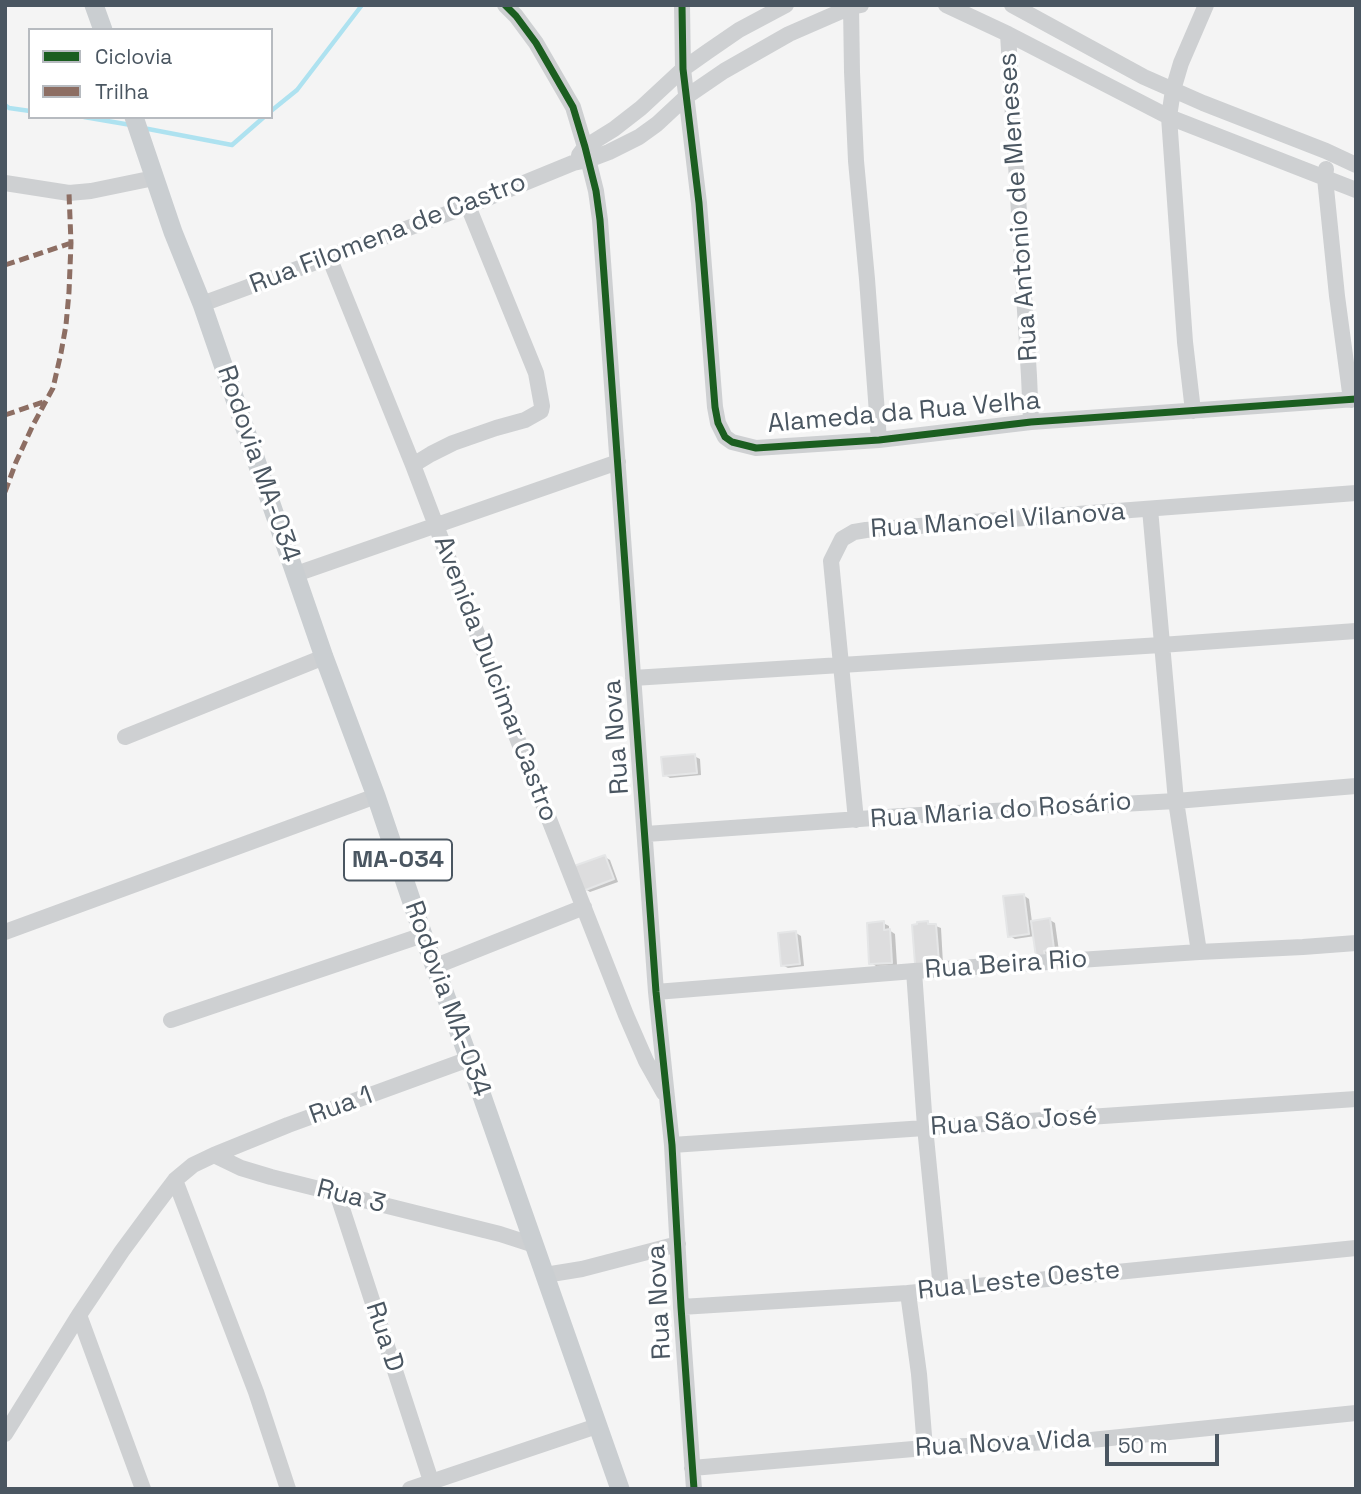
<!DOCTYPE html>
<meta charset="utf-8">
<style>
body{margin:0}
#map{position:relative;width:1361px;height:1494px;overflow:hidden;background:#f4f4f4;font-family:"Space Grotesk",sans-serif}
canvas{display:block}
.frame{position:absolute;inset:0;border:7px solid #4a5661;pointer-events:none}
.legend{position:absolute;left:28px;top:28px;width:245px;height:91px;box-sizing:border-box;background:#fff;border:2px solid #b7bbc0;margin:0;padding:9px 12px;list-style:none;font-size:21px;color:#4a5661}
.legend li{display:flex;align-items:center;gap:14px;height:35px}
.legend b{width:35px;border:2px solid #b7bbc0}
.scale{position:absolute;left:1105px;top:1434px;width:114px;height:32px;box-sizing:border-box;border:4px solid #4a5661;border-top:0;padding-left:9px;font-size:21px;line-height:24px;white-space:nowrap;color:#4a5661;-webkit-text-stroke:5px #fff;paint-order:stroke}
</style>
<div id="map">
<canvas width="1361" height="1494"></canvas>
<div class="frame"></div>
<ul class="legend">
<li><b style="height:9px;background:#1b5e20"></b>Ciclovia</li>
<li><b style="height:9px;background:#8d6e63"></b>Trilha</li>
</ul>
<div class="scale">50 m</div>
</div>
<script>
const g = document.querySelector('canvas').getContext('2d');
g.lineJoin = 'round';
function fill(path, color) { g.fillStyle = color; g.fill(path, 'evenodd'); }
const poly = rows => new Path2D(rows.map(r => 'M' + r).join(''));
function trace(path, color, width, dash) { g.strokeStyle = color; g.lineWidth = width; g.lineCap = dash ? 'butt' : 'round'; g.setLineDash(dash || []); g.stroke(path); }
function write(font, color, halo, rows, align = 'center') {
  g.font = font + ' "Space Grotesk",sans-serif'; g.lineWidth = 7; g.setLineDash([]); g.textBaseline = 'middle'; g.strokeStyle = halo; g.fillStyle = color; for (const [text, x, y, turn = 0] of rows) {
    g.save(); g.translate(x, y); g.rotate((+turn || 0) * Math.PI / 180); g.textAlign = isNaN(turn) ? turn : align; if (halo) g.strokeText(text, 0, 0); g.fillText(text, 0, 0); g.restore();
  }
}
const shadow = poly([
 [694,756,700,759,701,775,670,778,665,775],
 [605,857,610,860,618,882,590,892,585,889],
 [1023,895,1029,899,1032,922,1050,920,1055,923,1059,951,1049,953,1049,958,1043,959,1035,936,1015,939,1010,936],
 [883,923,889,926,889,930,895,934,897,965,876,966,871,963],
 [928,923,941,928,943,964,921,966],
 [796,933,801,936,804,966,788,968,782,965]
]);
const stream = poly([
 [5,105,9,108,30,111],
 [271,111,297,90,362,5],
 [84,117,131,125],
 [143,128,232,145,264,117]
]);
const building = poly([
 [695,754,697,773,663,776,661,757,695,754],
 [605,855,614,879,583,891,574,866,605,855],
 [1024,894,1029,934,1008,937,1003,896,1024,894],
 [1050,918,1054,949,1044,951,1045,955,1036,957,1031,921,1050,918],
 [884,921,884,930,890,929,892,963,869,964,867,923,884,921],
 [928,921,928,924,936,924,939,962,915,964,912,925,917,924,917,922,928,921],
 [796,931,800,964,781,966,778,933,796,931]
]);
const minor = poly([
 [505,5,516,16,536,43,573,107,585,147,596,191,600,220,656,992,672,1145,681,1307,694,1489],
 [682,5,683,69,699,203,715,407,718,423,725,437,732,442,756,448,879,440,1031,422,1356,399],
 [851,5,852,72,856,161,867,279,879,440],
 [946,5,1008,34,1169,117,1356,190],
 [1012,5,1144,77,1203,103,1326,151,1356,165],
 [1008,34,1029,376,1031,422],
 [579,155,585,147,614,129,641,108,683,69,707,52,739,30,786,5],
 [1326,169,1325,178,1337,296,1351,400],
 [5,183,69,193,91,191,154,178],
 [329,257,413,465,510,720,626,1015,646,1061,664,1093],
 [202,304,468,206,573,163,588,160,609,152,639,137,657,124,686,97,724,71,789,34,851,7,861,5],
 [1193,411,1185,342,1169,117,1173,90,1181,63,1206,5],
 [413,465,431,454,453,443,496,428,525,420,541,411,542,406,536,373,468,206],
 [1150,509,1176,801,1199,952],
 [296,574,618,462],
 [633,678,1161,645,1356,631],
 [125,737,324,657],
 [856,820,831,561,842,539,854,532,866,530,1356,493],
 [646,834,902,816,1176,801,1356,786],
 [5,932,376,796],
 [436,966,584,907],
 [914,971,925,1127,941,1289],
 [656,992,914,971,1199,952,1303,947,1356,943],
 [171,1020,423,935],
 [672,1145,1356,1099],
 [214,1155,288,1125,469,1059],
 [175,1180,256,1392,288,1489],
 [337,1193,431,1481],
 [545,1275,582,1269,678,1244],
 [908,1293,919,1374,925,1448],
 [681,1307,908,1293,1356,1248],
 [79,1315,143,1489],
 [5,1434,79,1315,122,1251,156,1205,175,1180,193,1165,214,1155,241,1168,271,1177,500,1234,534,1245],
 [692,1468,925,1448,1091,1440,1356,1413],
 [410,1489,597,1426]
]);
const major = poly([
 [94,5,103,30],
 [134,117,173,232,202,304,324,657,376,796,423,935,469,1059,620,1489]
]);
const quiet = poly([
 [5,265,71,243],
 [5,415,46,401],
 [5,492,16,462,33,425,53,388,61,353,66,325,69,292,71,243,69,193]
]);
const cycleway = poly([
 [505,5,516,16,536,43,573,107,585,147,596,191,600,220,656,992,672,1145,681,1307,694,1489],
 [682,5,683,69,699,203,715,407,718,423,725,437,732,442,756,448,879,440,1031,422,1356,399]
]);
const shields = [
 [398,860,108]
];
const shieldNames = [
 ["MA-034",398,860]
];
const streetNames = [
 ["Rua Antonio de Meneses",1019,207,-94],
 ["Rua Filomena de Castro",388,234,-21],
 ["Alameda da Rua Velha",904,413,-5],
 ["Rodovia MA-034",258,464,71],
 ["Rua Manoel Vilanova",998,521,-4],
 ["Avenida Dulcimar Castro",495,679,69],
 ["Rua Nova",617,737,-94],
 ["Rua Maria do Rosário",1001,811,-4],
 ["Rua Beira Rio",1006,965,-4],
 ["Rodovia MA-034",447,999,70],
 ["Rua 1",341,1106,-20],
 ["Rua São José",1014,1122,-4],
 ["Rua 3",351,1197,14],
 ["Rua Leste Oeste",1019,1281,-6],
 ["Rua Nova",660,1302,-93],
 ["Rua D",384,1337,72],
 ["Rua Nova Vida",1003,1444,-3]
];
fill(shadow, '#0003');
trace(stream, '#aee2f0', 4.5);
fill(building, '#ddddde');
trace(building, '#e5e6e7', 2);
trace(minor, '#ced0d2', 16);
trace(major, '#caced1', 19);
trace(quiet, '#8d6e63', 5, [10, 5]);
trace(cycleway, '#1b5e20', 7);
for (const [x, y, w] of shields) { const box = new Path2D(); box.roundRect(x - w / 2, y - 20.5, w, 41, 5); g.fillStyle = '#fff'; g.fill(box); trace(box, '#4a5661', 2); }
write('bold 24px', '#4a5661', null, shieldNames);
write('26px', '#4a5661', '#fff', streetNames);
</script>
